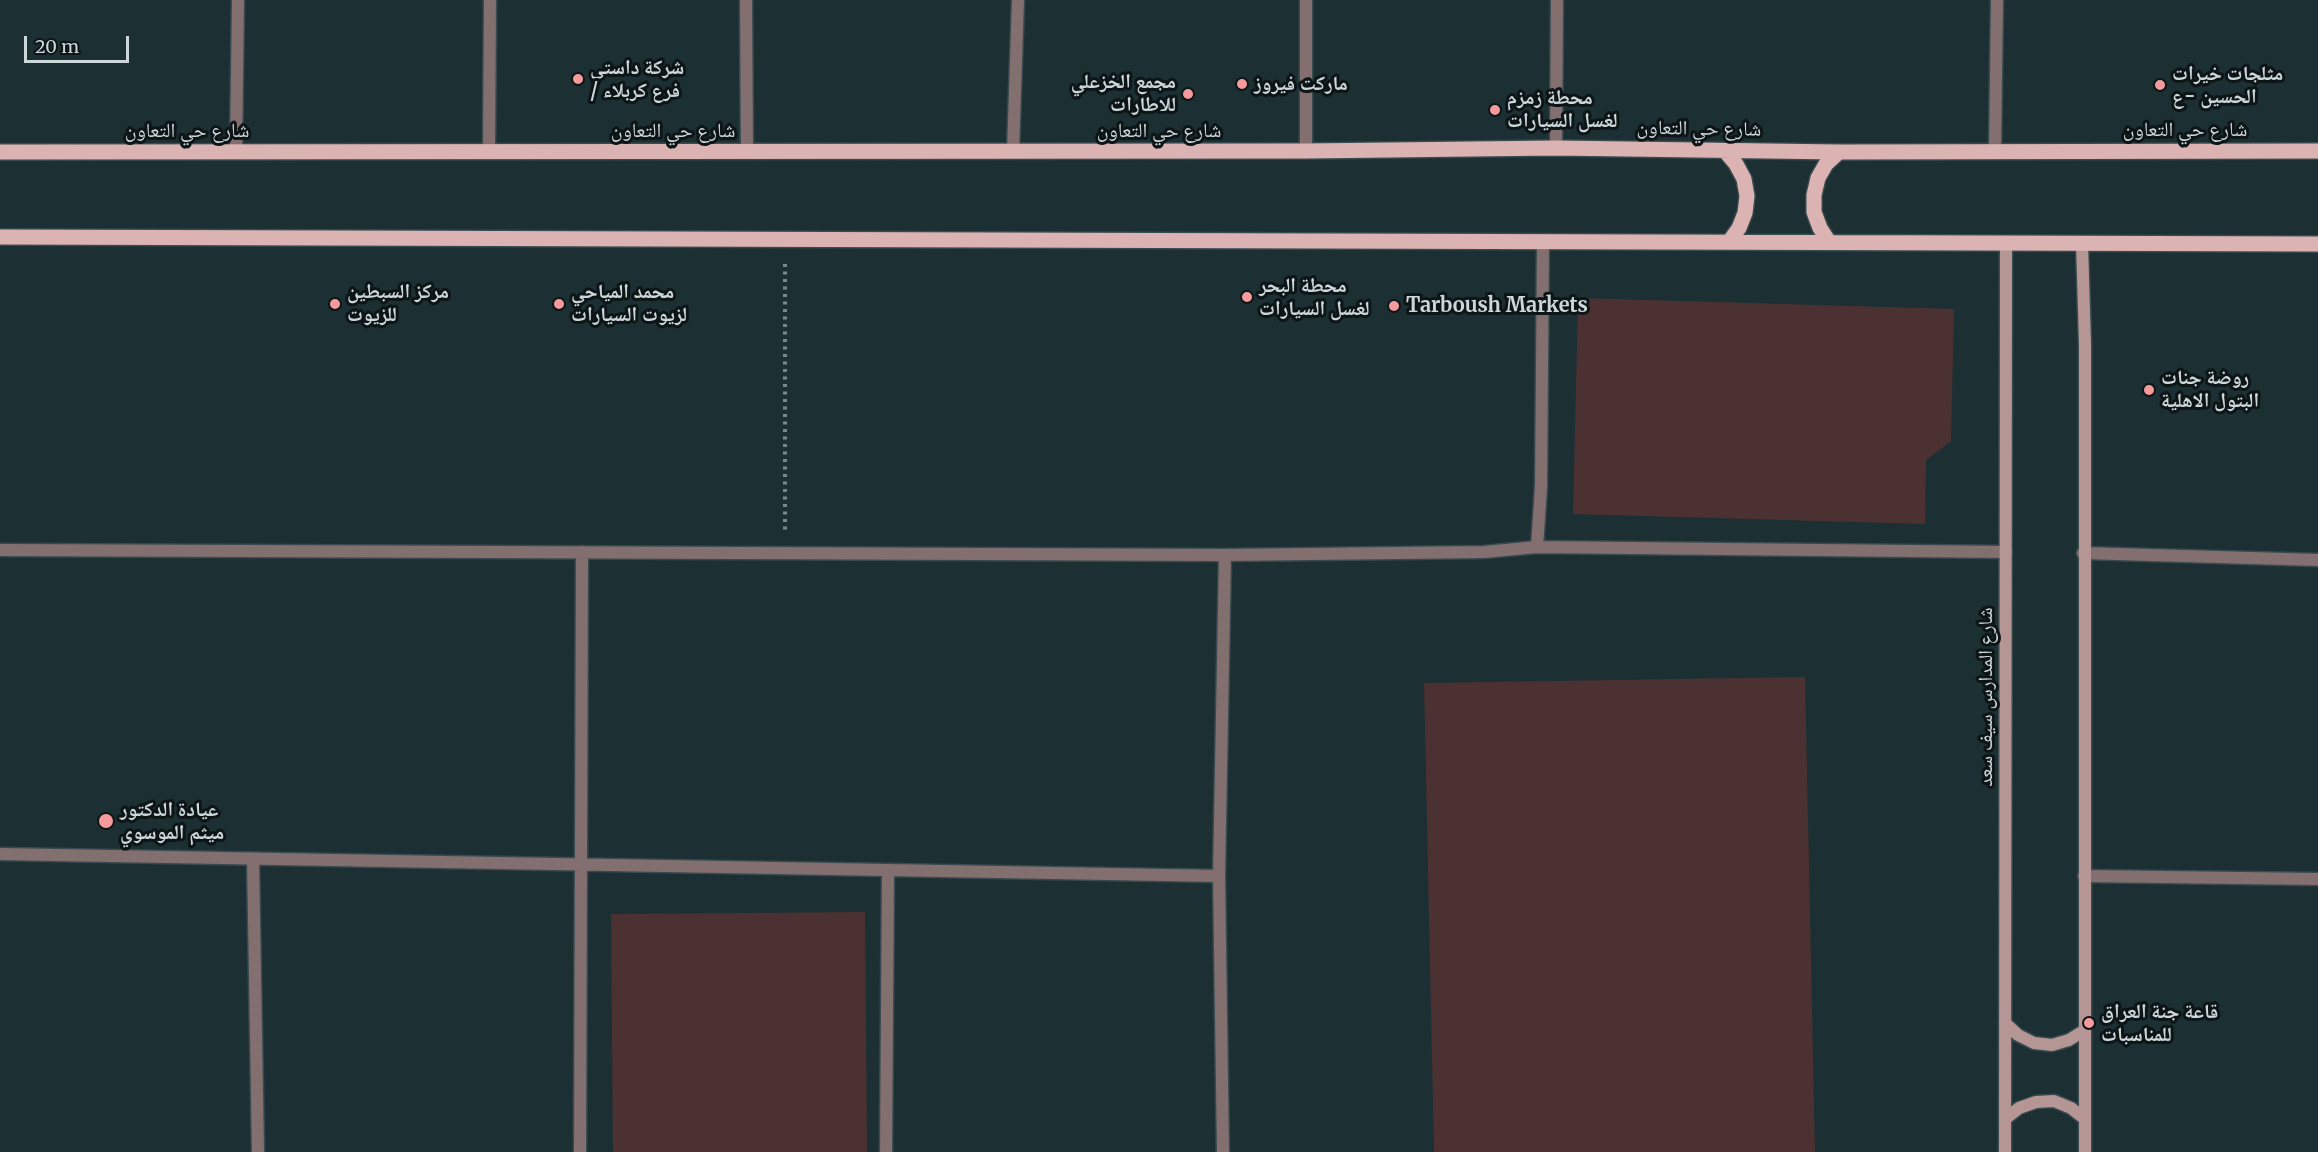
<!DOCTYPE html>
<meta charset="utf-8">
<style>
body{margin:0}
#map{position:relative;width:2318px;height:1152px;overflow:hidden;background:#1c2f33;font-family:Merriweather,serif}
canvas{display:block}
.scale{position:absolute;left:24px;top:36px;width:105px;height:27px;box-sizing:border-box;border:3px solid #ccd7da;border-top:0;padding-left:8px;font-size:18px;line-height:21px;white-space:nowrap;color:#ccd7da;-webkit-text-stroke:4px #0d1517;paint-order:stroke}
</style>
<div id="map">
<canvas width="2318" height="1152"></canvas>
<div class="scale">20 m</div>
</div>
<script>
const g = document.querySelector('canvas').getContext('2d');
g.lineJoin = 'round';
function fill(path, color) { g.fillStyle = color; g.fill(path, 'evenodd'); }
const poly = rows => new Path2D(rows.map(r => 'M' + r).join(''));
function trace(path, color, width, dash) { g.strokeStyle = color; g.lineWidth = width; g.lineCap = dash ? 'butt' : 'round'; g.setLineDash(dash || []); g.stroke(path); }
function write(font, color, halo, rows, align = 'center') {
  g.font = font + ' Merriweather,"Noto Naskh Arabic",serif'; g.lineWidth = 6; g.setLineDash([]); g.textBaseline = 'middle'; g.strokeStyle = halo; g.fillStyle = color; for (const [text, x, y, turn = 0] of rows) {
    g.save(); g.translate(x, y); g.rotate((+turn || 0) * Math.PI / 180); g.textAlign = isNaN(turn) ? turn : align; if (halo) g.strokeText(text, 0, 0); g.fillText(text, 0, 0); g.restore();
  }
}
const green = poly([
 [1578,298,1954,309,1951,441,1926,460,1925,524,1573,514],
 [1805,677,1815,1152,1434,1152,1424,683],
 [865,912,867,1152,613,1152,611,914]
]);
const path = poly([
 [785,264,785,530]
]);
const street = poly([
 [746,0,747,152],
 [1556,148,1557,0],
 [1306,151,1306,0],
 [1995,151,1997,0],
 [236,152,238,0],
 [489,152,490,0],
 [1013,152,1018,0],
 [1537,547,2006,552],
 [0,550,1225,555,1484,552,1537,547,1541,487,1543,242],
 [2083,553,2318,560],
 [0,854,1219,876],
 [253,859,258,1152],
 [2084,876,2318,879],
 [580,1152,582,552],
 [886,1152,888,870],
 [1223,1152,1219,876,1225,555]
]);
const secondary = poly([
 [2082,243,2085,344,2085,1152],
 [2005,1023,2018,1035,2034,1043,2052,1045,2069,1040,2085,1030],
 [2005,1119,2019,1108,2036,1102,2054,1101,2071,1108,2085,1119],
 [2005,1152,2006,243]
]);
const primary = poly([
 [1725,151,1736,164,1744,179,1747,196,1745,213,1739,228,1729,242],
 [0,152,1306,151,1556,148,1839,152,2318,151],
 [0,237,2318,244],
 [1829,242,1820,228,1814,212,1814,195,1818,178,1826,164,1839,152]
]);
const markers = [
 [578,79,6,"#f59b9d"],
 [1242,84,6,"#f59b9d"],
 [2160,85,6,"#f59b9d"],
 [1188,94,6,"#f59b9d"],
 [1495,110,6,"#f59b9d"],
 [1247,297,6,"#f59b9d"],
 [335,304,6,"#f59b9d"],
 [559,304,6,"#f59b9d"],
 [1394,306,6,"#f59b9d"],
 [2149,390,6,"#f59b9d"],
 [106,821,8,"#f59b9d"],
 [2089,1023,6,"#f59b9d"]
];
const poiNames = [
 ["شركة داستي",590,68],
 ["/ فرع كربلاء",590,91],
 ["مثلجات خيرات",2172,74],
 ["الحسين -ع",2172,97],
 ["مجمع الخزعلي",1176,82,"right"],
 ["للاطارات",1176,105,"right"],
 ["ماركت فيروز",1254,84],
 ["محطة زمزم",1507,98],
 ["لغسل السيارات",1507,121],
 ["محطة البحر",1259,286],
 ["لغسل السيارات",1259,309],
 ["مركز السبطين",347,292],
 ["للزيوت",347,315],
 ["محمد المياحي",571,292],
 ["لزيوت السيارات",571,315],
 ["Tarboush Markets",1406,306],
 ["روضة جنات",2161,378],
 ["البتول الاهلية",2161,401],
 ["عيادة الدكتور",120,810],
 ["ميثم الموسوي",120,833],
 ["قاعة جنة العراق",2101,1012],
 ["للمناسبات",2101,1035]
];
const streetNames = [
 ["شارع حي التعاون",1699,129,1],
 ["شارع حي التعاون",2185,130],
 ["شارع حي التعاون",187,131],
 ["شارع حي التعاون",673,131],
 ["شارع حي التعاون",1159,131],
 ["شارع المدارس سيف سعد",1986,697,-90]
];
fill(green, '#4c3132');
trace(street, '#384a4e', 15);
trace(secondary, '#384a4e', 15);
trace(primary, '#384a4e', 18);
trace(path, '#7a888c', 4, [3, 4.5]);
trace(street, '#836f6f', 12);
trace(secondary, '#b59695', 12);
trace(primary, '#dcb3b3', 15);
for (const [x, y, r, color] of markers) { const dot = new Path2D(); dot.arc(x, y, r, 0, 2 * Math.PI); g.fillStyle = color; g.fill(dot); trace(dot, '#0d1517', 2); }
write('bold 20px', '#ccd7da', '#0d1517', poiNames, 'left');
write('20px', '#ccd7da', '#0d1517', streetNames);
</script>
